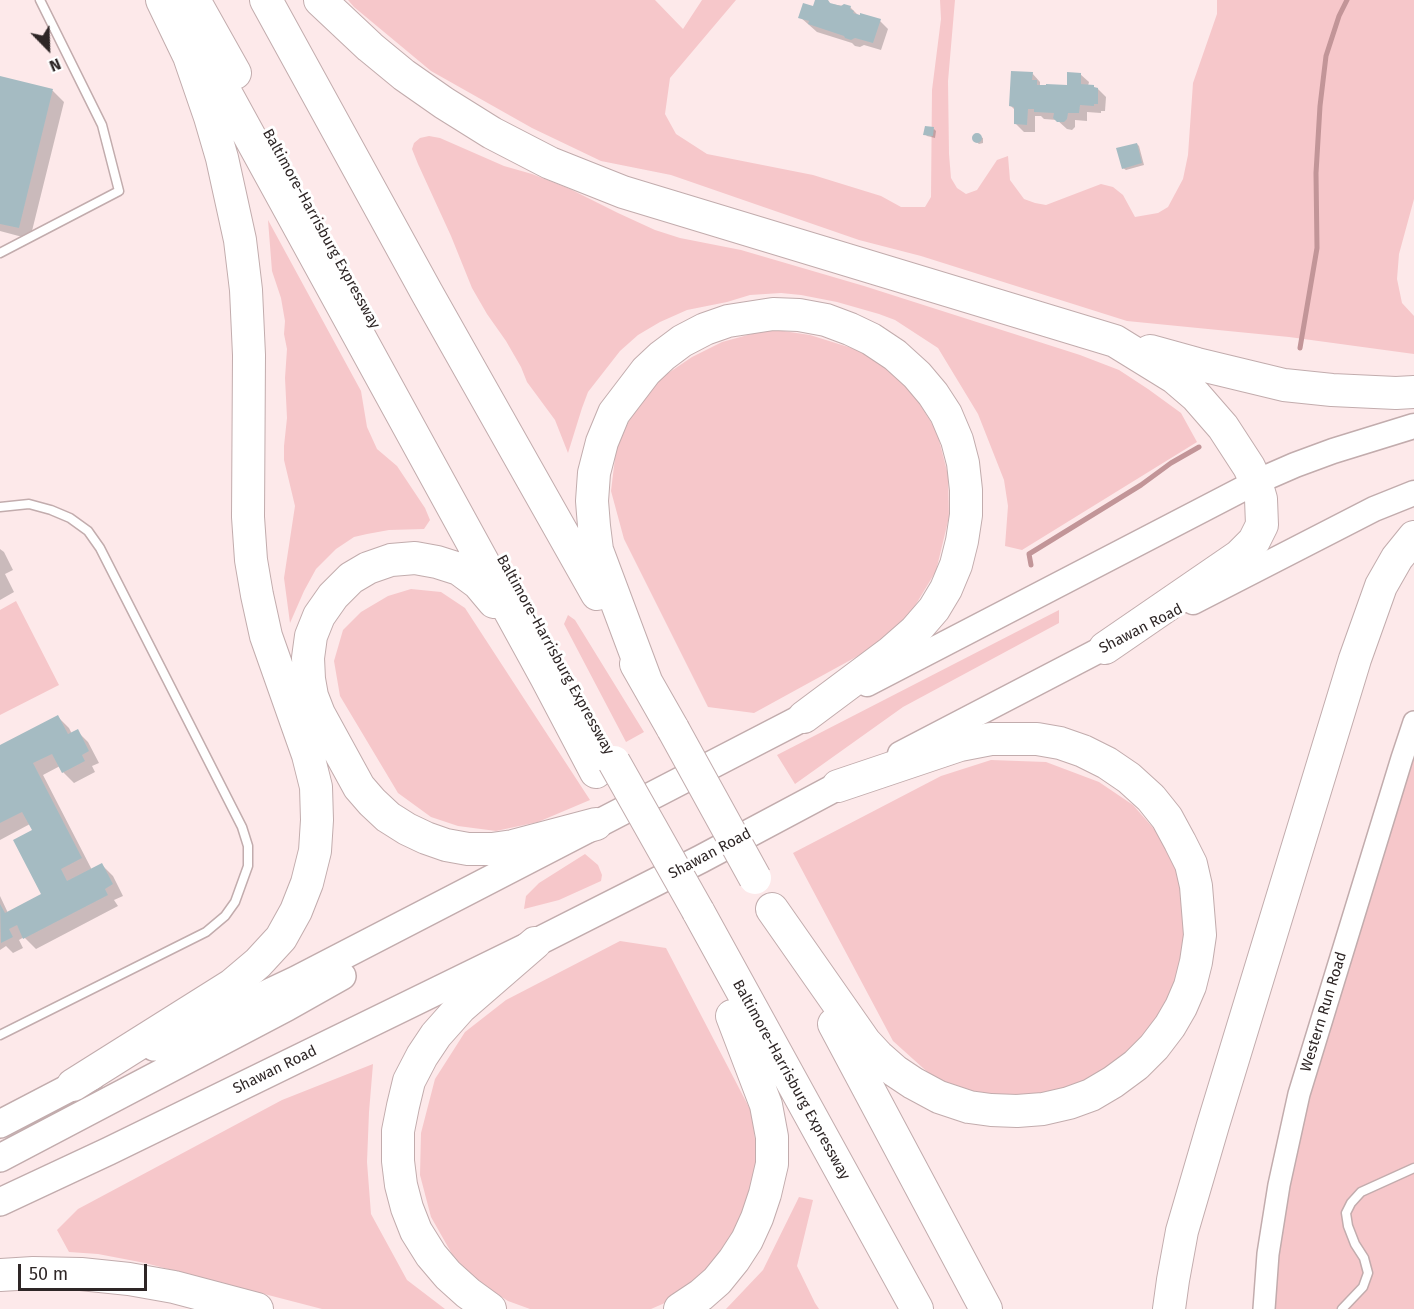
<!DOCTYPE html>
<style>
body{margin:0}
#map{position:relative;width:1414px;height:1309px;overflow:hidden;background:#fde9ea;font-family:"Fira Sans",sans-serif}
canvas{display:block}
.north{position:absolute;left:18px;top:18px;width:60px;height:60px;-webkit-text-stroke:4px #fff;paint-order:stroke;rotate:157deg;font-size:16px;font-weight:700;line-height:24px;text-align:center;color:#2e2626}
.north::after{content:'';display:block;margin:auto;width:21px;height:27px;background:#2e2626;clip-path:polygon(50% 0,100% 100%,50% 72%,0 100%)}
.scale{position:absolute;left:18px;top:1264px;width:129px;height:27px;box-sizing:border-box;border:3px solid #2e2626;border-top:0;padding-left:8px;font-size:18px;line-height:21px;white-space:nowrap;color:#2e2626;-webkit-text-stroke:4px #fff;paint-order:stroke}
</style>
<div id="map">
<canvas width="1414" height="1309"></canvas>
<div class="north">N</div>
<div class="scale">50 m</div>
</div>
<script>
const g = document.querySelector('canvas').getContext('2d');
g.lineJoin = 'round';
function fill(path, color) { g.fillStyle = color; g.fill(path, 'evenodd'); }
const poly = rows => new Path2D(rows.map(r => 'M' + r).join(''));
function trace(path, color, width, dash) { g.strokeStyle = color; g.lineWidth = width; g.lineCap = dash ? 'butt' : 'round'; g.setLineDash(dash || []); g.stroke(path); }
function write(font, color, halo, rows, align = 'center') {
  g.font = font + ' "Fira Sans",sans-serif'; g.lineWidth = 6; g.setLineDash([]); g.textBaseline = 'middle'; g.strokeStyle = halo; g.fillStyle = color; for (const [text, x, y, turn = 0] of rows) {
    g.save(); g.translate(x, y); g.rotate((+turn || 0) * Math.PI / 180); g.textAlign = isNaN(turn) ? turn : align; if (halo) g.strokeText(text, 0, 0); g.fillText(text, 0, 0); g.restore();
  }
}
const green = poly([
 [348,0,655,0,683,29,702,0,736,0,670,78,665,114,676,134,707,154,813,175,881,196,901,207,925,207,931,197,932,90,941,19,940,0,955,0,948,81,949,154,951,178,957,188,966,194,977,190,997,160,1008,156,1010,180,1024,199,1035,203,1046,205,1101,184,1113,187,1123,195,1135,217,1158,213,1168,207,1183,179,1188,155,1193,83,1217,14,1217,0,1414,0,1414,199,1399,254,1397,279,1402,303,1414,316,1414,354,1289,337,1127,321,921,256,859,240,671,175,601,161,532,128,431,71,354,7],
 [429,136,440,138,504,166,532,174,570,189,618,213,655,230,680,238,741,250,864,286,1080,355,1119,370,1148,389,1181,413,1197,442,1022,550,1005,546,1008,506,1004,480,978,414,938,348,895,320,879,314,837,302,801,295,781,293,750,295,727,302,687,310,660,322,638,335,620,351,588,392,582,408,568,453,555,420,527,382,521,367,506,341,487,314,472,288,451,236,418,164,412,149,414,143,420,138],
 [268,220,361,391,367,427,377,449,397,466,425,508,430,520,424,529,389,530,367,534,354,537,336,549,316,569,304,591,290,623,284,578,295,506,284,460,284,446,287,418,285,378,287,349,284,334,285,321,281,298,272,271],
 [770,329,810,335,858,350,891,371,915,396,937,432,948,475,949,517,936,571,907,619,867,651,754,713,708,707,624,539,611,491,616,450,632,414,658,380,692,357,722,342],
 [411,589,441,592,465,608,590,800,538,822,496,831,458,826,431,817,398,793,340,696,334,661,343,630,361,612,388,596],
 [16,601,59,685,0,715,0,610],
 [1059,610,1059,623,903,707,795,784,777,755],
 [568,615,575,620,644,732,626,742,564,624],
 [1414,749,1414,1309,1273,1309,1277,1254,1289,1185,1310,1095],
 [991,760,1046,762,1099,782,1133,805,1162,838,1180,877,1187,950,1174,998,1119,1067,1051,1099,970,1095,933,1077,893,1041,793,853,941,776],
 [585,854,598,865,602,875,601,881,559,900,524,909,526,896,539,883],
 [620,941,666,948,752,1113,758,1166,736,1243,674,1299,651,1309,530,1309,508,1301,475,1280,452,1254,431,1217,420,1175,421,1133,435,1079,465,1032,506,1000],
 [373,1064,369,1112,367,1162,371,1214,407,1280,445,1309,322,1309,145,1263,98,1254,69,1252,57,1230,78,1209,282,1100],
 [799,1197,813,1200,797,1266,815,1303,819,1309,726,1309,763,1270]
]);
const shadow = poly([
 [826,0,831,4,850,7,859,16,880,21,888,29,881,50,864,45,860,47,855,46,852,43,817,32,800,17],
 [1032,73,1040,82,1040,85,1042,87,1068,86,1080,74,1089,82,1088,86,1098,89,1106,97,1105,111,1101,111,1101,113,1087,112,1087,121,1075,120,1075,127,1072,130,1067,129,1057,120,1044,119,1041,116,1035,116,1035,132,1024,132,1015,123,1016,111,1011,106],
 [0,78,53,91,64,102,30,239,0,231],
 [934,129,936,131,935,138,927,136,925,134],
 [975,135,977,135,983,138,983,143,979,144,974,140],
 [1137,144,1139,146,1144,165,1126,170,1123,168],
 [0,549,4,552,13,570,5,574,14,592,0,600],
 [58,717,69,728,72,734,77,731,88,742,99,763,92,766,95,772,74,783,63,772,60,766,43,775,92,870,102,865,113,876,123,896,114,900,118,906,36,949,24,937,19,940,23,948,13,953,6,946,0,950,0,896,8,913,43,895,34,831,30,824,0,840,0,747]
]);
const stream = poly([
 [1300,348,1317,248,1316,173,1320,106,1326,56,1339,16,1347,0],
 [1031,565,1029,554,1141,485,1171,463,1199,447]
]);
const building = poly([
 [815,0,828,0,830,3,841,6,844,4,851,6,850,9,854,11,853,13,860,15,860,13,881,19,873,43,855,38,851,40,845,38,844,36,808,24,809,21,798,18,803,3,813,6],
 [1011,71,1033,72,1032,80,1037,80,1037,85,1046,85,1046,84,1067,85,1067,72,1081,73,1081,84,1094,85,1094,87,1098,88,1098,104,1094,104,1094,106,1080,105,1079,113,1068,113,1067,119,1064,122,1057,122,1053,118,1054,113,1034,112,1034,109,1028,109,1027,125,1014,124,1014,107,1009,106],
 [0,76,53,89,19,228,0,224],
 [925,126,934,127,933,136,923,135],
 '972 138a5 5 0 1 1 10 0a5 5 0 1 1-10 0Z',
 [1137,143,1142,163,1122,169,1116,148],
 [58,715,68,734,78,729,89,751,82,755,85,761,62,773,52,754,33,763,82,858,61,869,67,881,102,863,113,884,105,889,108,895,23,939,17,925,9,929,13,937,1,943,0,904,5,913,41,894,13,840,32,830,22,812,0,823,0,745]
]);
const service = poly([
 [0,253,119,191,102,125,40,0],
 [0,507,29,504,51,510,70,518,88,531,100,548,242,827,248,846,248,866,235,902,225,916,206,932,0,1035],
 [1342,1309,1363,1287,1368,1273,1364,1258,1355,1244,1348,1226,1346,1213,1351,1203,1361,1192,1414,1168]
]);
const tertiary = poly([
 [1264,1309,1268,1254,1279,1185,1299,1094,1402,758,1414,722]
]);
const secondary = poly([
 [1193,602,1374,509,1414,493],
 [867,684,1256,482,1295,465,1333,451,1414,426],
 [900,754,1119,640]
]);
const primary = poly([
 [154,1047,296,980,804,717],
 [0,1124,92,1076],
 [0,1158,287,1007,342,976],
 [0,1202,109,1151,535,943,701,859,838,786]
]);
const motorway = poly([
 [194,0,235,73],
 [266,0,427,293,597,594],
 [320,0,370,47,404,75,444,103,492,133,550,163,623,192,1115,341,1175,378,1196,396,1223,427,1249,467,1256,482,1261,499,1262,525,1254,541,1239,556,1105,648],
 [205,55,546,677,596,772],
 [1150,351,1197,364,1284,385,1332,390,1396,393,1414,392],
 [494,602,478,583,459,569,437,562,415,558,391,560,368,568,351,578,333,596,319,616,311,636,308,658,309,679,312,696,319,714,359,787,372,802,388,817,407,829,426,838,446,845,468,849,492,849,513,846,596,824],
 [636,664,673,729],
 [646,681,597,550,594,526,592,501,594,473,602,442,614,413,646,371,662,356,682,341,705,329,728,321,773,314,799,315,826,320,850,329,871,339,895,355,917,375,933,394,946,414,957,440,963,463,966,490,966,515,962,541,956,565,946,589,934,609,915,631,891,652,804,717],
 [772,909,865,1042,878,1056,895,1071,913,1083,939,1097,969,1107,991,1110,1017,1111,1043,1109,1069,1103,1091,1095,1113,1082,1136,1065,1154,1047,1170,1026,1181,1007,1190,986,1196,962,1200,935,1196,886,1191,864,1180,842,1167,818,1151,798,1129,778,1107,763,1083,751,1060,743,1037,739,991,739,960,745,838,786],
 [698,911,917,1309],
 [834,1024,986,1309],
 [73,1085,232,985,258,963,281,938,296,911,307,883,315,851,317,820,316,787,308,755,266,636,257,595,251,560,248,517,249,355,246,290,240,240,222,158,210,117,189,56,162,0],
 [0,1275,33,1273,81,1274,129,1279,174,1287,257,1309],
 [490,1309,468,1293,448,1275,431,1255,416,1231,407,1208,401,1185,398,1161,398,1131,403,1106,409,1081,422,1056,436,1035,460,1008,535,943],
 [680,1309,701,1295,717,1281,734,1260,747,1240,757,1218,765,1194,772,1164,772,1137,766,1105,732,1016],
 [1169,1309,1173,1280,1182,1231,1213,1125,1355,659,1381,586,1397,558,1414,537]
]);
const motorwayBridge = poly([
 [673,729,755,878],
 [614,762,698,911]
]);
const streetNames = [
 ["Baltimore-Harrisburg Expressway",321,229,61],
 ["Shawan Road",1141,629,-27],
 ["Baltimore-Harrisburg Expressway",555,655,61],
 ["Shawan Road",710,854,-28],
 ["Western Run Road",1324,1012,-73],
 ["Shawan Road",275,1070,-26],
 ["Baltimore-Harrisburg Expressway",791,1080,61]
];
fill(green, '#f6c7ca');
fill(shadow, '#0003');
trace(stream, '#c29598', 5);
fill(building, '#a5bbc2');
trace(service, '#c2acad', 11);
trace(tertiary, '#c2acad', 24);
trace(secondary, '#c2acad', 27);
trace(primary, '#c2acad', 30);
trace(motorway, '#c2acad', 34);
trace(service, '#fff', 8);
trace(tertiary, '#fff', 21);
trace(secondary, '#fff', 24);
trace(primary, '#fff', 27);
trace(motorway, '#fff', 32);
trace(motorwayBridge, '#c2acad', 34, []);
trace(motorwayBridge, '#fff', 32);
write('15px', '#2e2626', '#fff', streetNames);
</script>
